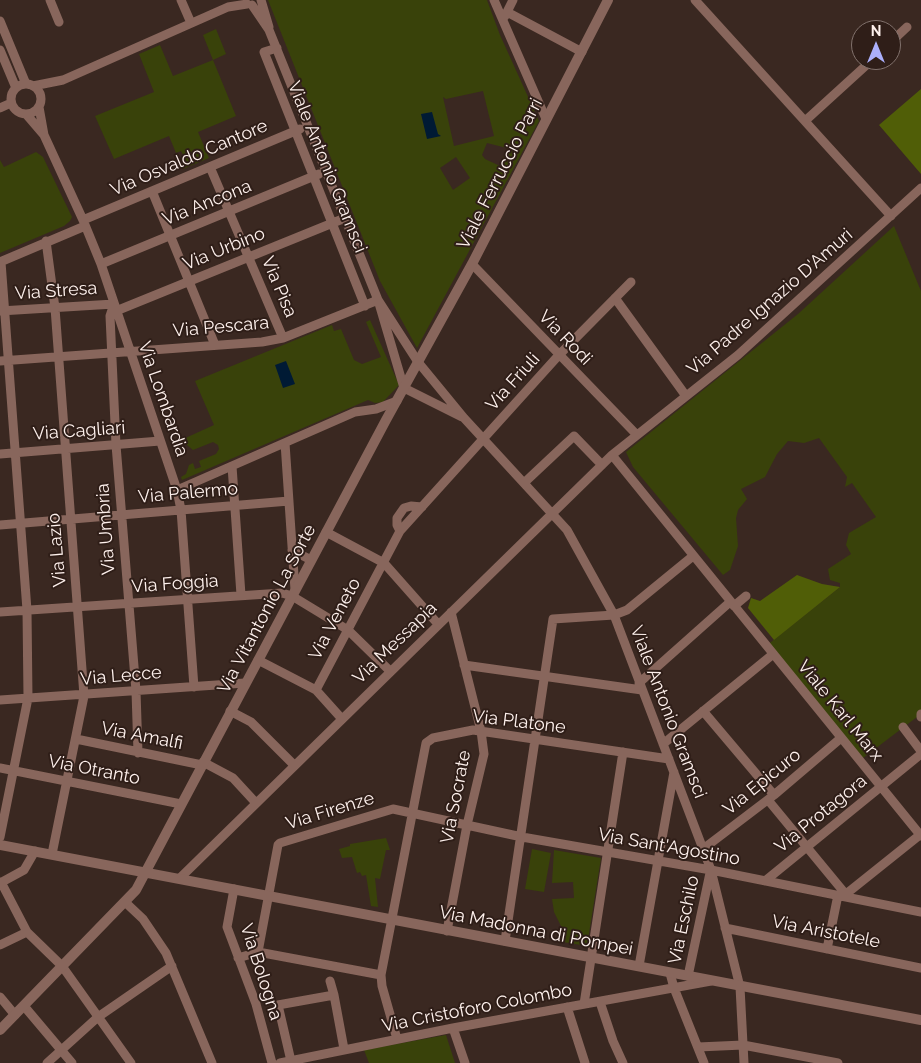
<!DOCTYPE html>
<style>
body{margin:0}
#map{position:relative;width:921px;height:1063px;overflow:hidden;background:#3a2821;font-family:Raleway,sans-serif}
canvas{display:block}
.north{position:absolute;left:851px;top:20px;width:50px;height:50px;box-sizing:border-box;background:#2f1e18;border:1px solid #82726d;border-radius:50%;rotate:0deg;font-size:14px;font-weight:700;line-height:20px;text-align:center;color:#fef1ed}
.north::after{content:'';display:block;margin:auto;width:18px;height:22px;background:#abaffb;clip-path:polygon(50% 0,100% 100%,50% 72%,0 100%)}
</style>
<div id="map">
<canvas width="921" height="1063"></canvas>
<div class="north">N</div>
</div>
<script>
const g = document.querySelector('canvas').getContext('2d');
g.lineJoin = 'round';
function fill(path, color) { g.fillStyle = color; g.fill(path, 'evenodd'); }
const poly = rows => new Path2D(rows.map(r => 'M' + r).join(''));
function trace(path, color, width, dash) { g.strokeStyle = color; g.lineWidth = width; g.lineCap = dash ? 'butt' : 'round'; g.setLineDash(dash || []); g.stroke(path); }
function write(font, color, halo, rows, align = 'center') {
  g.font = font + ' Raleway,sans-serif'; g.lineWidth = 4; g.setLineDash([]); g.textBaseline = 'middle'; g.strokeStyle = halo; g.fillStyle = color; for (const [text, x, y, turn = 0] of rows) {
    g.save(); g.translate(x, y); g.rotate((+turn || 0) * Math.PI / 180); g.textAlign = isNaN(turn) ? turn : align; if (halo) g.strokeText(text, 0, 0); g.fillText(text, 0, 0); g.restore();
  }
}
const green = poly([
 [268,0,487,0,500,35,539,121,417,348,380,281],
 [483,91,494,136,454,146,443,97,446,99],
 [487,143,507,148,500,166,485,159,482,155],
 [456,157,470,178,453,190,440,168],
 [216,29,226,54,213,60,236,116,198,132,209,158,183,169,179,160,184,157,181,151,176,153,169,136,114,159,95,116,154,92,139,54,160,45,173,76,213,60,203,35],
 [36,152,43,157,72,217,70,221,64,226,0,253,0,160,4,167],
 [894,226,921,291,921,714,859,761,766,646,840,587,840,583,830,580,828,569,851,554,846,545,849,533,876,517,852,483,845,487,847,477,819,438,804,443,788,441,777,454,765,477,741,489,747,499,738,510,736,518,738,546,730,570,723,575,633,467,626,452,798,314],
 [370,320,399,385,383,402,375,403,368,400,182,480,181,477,186,474,189,465,193,463,195,469,201,467,199,461,216,454,219,449,218,445,213,442,193,450,181,440,214,425,195,381,332,325,334,331,341,329,354,360,362,364,381,357,366,322],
 [386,838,390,850,386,850,380,879,375,878,378,907,371,906,366,875,362,876,360,872,357,873,352,857,342,858,339,849,350,846,350,844],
 [532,849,551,853,544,892,525,889],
 [554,850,601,858,587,946,563,942,561,926,554,912,552,899,574,898,573,882,552,883],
 [446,1035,455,1063,369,1063,364,1050]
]);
const forest = poly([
 [921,89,921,174,879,125],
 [797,575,822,584,840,587,774,640,748,608,751,598,760,601]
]);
const water = poly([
 [432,112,438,134,441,136,427,139,421,114],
 [286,361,295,384,283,388,275,365]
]);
const minor = poly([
 [50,0,59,22],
 [181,0,191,23],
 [261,0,269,27],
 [494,0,546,119],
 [695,0,891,216],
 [252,5,269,30,378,300,404,388,462,417],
 [507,12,582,52],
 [505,16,513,0],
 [0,21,26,84],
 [891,42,907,27],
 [277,48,264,52,365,306],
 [0,50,16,88],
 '11 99a15 15 0 1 1 30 0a15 15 0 1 1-30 0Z',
 [33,86,63,80,228,7,247,4],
 [39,107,44,135,83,220,101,264,177,490,181,510,194,687],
 [0,108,11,103],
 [26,114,44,135],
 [805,121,872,60],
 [210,167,283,338],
 [152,191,215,345],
 [83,220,300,129],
 [46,241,55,308,84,696,52,854],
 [0,262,85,226],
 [101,264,319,174],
 [472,264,636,434],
 [615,298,686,396],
 [378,300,418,362,464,418,567,530,614,615,711,870,740,987,744,1063],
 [0,311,114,304,110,316,116,445,136,691,138,753],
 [116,311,345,218],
 [0,361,262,342,283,338,378,300],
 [285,443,295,590],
 [0,454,160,441],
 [612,455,921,836],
 [232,466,241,595],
 [525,482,574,436,602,465],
 [177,490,355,412,376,409,397,401],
 [0,525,289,501],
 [400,531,397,525,397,518,404,508,411,506,422,507],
 [326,532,384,563,438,624],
 [292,550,311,560],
 [734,606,746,596],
 [0,612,282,593,292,596,348,630,390,671],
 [258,660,316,690,342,719],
 [464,665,642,690],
 [639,683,730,602],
 [316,690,400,531,558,356,631,282],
 [0,700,245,683],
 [230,711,251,722,294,765],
 [703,711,774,795],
 [921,714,921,717],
 [903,727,921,751],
 [76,739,202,765],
 [663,744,772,655],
 [203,762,233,778,256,803],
 [0,768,181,804],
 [768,800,848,897],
 [0,837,28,698,27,610,1,262],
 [703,849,774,795,841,738],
 [180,878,612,455,738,355,921,188],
 [765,881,921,754],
 [1,882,27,932,62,966,131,1063],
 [0,883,24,870,35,851],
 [234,889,227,927,256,1004,272,1063],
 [846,894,921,834],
 [125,902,143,919,166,953,212,1063],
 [725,928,921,968],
 [447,931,467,825,484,754,481,731,451,612],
 [505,941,553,619,614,615,627,610,693,556],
 [0,945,27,932],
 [827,949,838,895],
 [238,958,258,952],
 [639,966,674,772],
 [670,973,674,988,704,1063],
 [381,975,258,952,278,845,280,843,393,809,522,837,711,870,921,912],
 [688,976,710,873],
 [330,981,334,995],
 [0,997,15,1015],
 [600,1002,613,1041,623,1063],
 [584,1004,623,752],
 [24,1006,72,1063],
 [567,1007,585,1063],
 [453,1028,465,1063],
 [397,1039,382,986,381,975,426,743,433,738,473,730,669,759],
 [698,1047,743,1045,838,1063],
 [291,1061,278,1005,334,995,344,1049],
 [47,1063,98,1017,172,966],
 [280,1063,453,1028,711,981]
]);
const tertiary = poly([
 [0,845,921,1020],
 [0,1030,136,890,386,420,472,264,608,0]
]);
const streetNames = [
 ["Via Osvaldo Cantore",189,158,-23],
 ["Viale Antonio Gramsci",327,167,68],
 ["Viale Ferruccio Parri",500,174,-63],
 ["Via Ancona",207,203,-22],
 ["Via Urbino",224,249,-22],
 ["Via Pisa",279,287,67],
 ["Via Stresa",56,291,-4],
 ["Via Padre Ignazio D'Amuri",770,302,-41],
 ["Via Pescara",221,327,-5],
 ["Via Rodi",565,338,46],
 ["Via Friuli",513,382,-48],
 ["Via Lombardia",163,399,71],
 ["Via Cagliari",79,431,-4],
 ["Via Palermo",188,493,-5],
 ["Via Umbria",106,529,-94],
 ["Via Lazio",57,550,-95],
 ["Via Foggia",175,584,-4],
 ["Via Vitantonio La Sorte",267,609,-62],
 ["Via Veneto",335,619,-62],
 ["Via Messapia",395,643,-44],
 ["Via Lecce",121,676,-5],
 ["Viale Karl Marx",840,711,51],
 ["Viale Antonio Gramsci",668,712,69],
 ["Via Platone",519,722,7],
 ["Via Amalfi",142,736,11],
 ["Via Otranto",94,770,11],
 ["Via Epicuro",762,782,-39],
 ["Via Socrate",456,797,-79],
 ["Via Firenze",330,811,-17],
 ["Via Protagora",821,814,-39],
 ["Via Sant'Agostino",669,847,10],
 ["Via Eschilo",684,920,-78],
 ["Via Madonna di Pompei",536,931,11],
 ["Via Aristotele",826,932,11],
 ["Via Bologna",261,972,72],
 ["Via Cristoforo Colombo",477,1008,-11]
];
fill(green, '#39420a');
fill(forest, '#505e07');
fill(water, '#001a34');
trace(minor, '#88665c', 9);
trace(tertiary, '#88665c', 10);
write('18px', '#fef1ed', '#2f1e18', streetNames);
</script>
